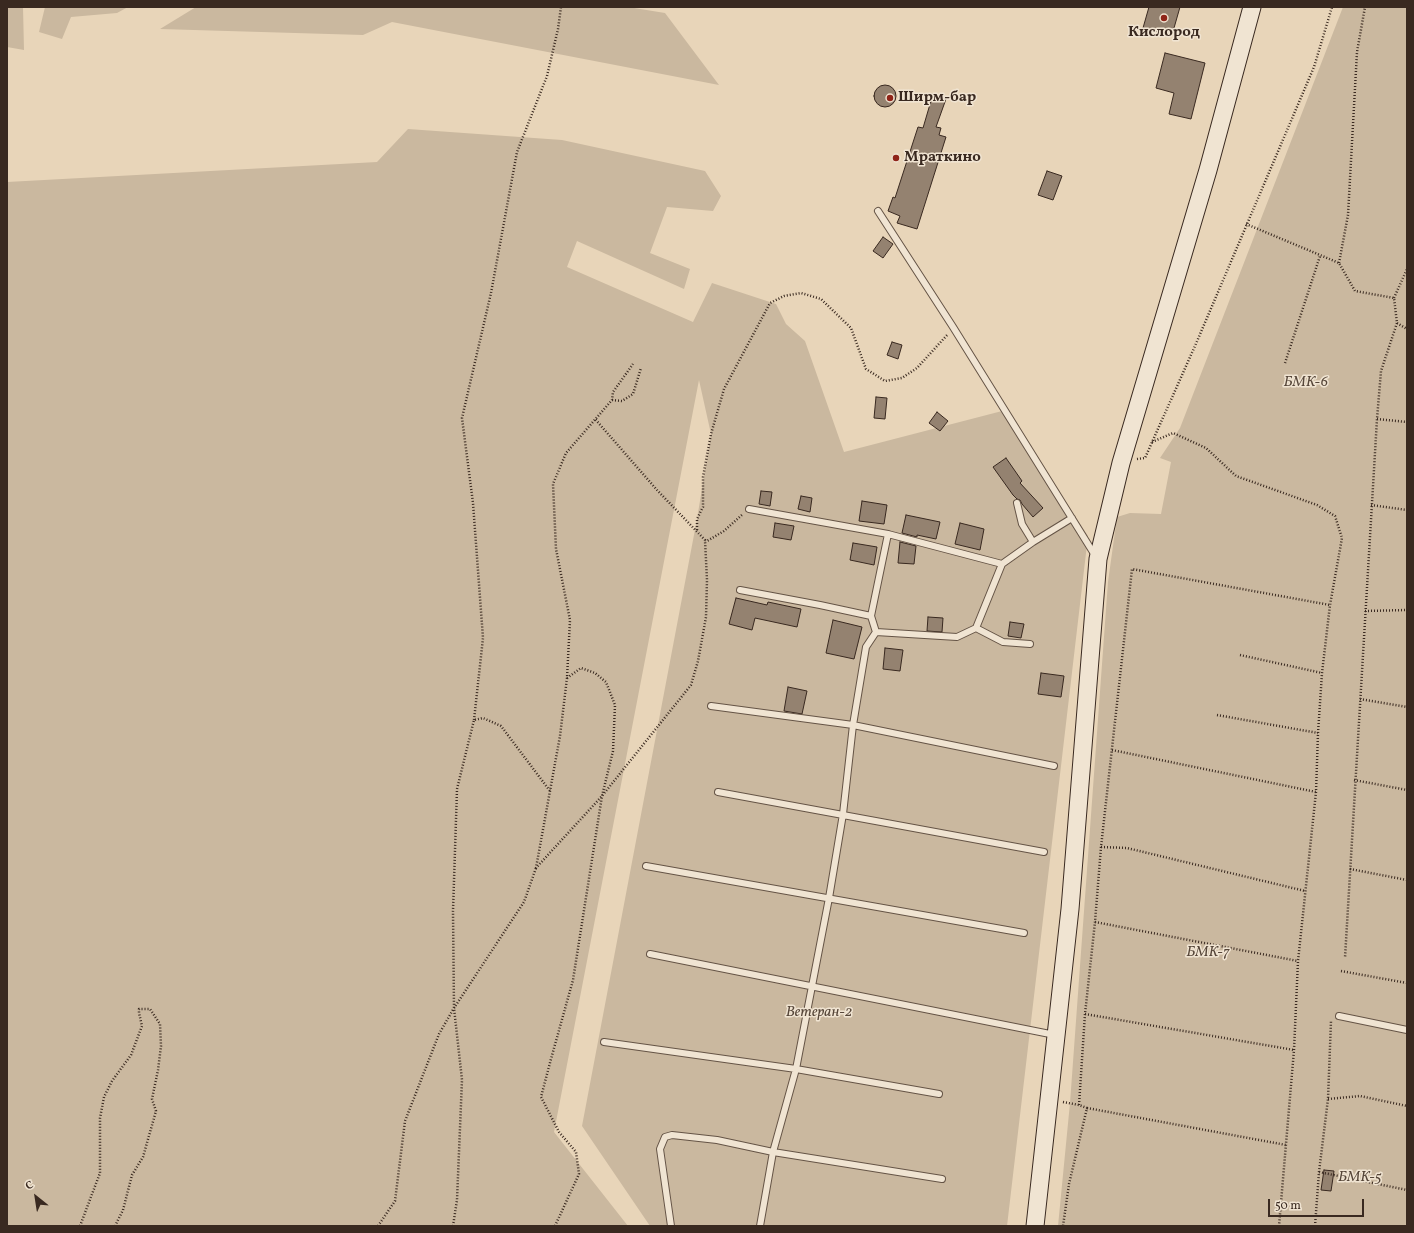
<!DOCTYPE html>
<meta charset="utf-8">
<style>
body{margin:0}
#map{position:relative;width:1414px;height:1233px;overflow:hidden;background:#e8d5b9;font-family:Vollkorn,serif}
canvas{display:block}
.frame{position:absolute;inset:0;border:8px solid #392920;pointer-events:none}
.north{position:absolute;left:16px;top:1177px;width:40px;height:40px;-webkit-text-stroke:3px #f0e4d2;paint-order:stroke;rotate:330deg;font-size:11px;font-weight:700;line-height:16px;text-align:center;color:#392920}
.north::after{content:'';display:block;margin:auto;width:14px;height:18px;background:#392920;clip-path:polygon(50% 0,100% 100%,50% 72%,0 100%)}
.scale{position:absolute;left:1268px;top:1199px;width:96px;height:18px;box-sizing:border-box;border:2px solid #392920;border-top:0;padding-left:5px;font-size:12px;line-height:14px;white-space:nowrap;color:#392920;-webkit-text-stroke:3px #f0e4d2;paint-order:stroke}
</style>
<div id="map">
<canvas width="1414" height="1233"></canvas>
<div class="frame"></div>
<div class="north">С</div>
<div class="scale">50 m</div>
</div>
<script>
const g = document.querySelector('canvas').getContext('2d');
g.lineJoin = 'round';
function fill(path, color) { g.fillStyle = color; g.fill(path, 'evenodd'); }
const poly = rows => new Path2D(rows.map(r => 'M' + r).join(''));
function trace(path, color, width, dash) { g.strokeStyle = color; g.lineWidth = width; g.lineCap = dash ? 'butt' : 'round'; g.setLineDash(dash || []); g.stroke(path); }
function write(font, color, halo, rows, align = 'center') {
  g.font = font + ' Vollkorn,serif'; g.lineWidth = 3; g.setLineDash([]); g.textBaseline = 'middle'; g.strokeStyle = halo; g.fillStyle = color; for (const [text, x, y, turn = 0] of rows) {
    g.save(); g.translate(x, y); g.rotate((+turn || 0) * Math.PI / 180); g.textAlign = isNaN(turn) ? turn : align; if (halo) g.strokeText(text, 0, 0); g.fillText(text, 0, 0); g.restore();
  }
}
const green = poly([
 [7,7,23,7,24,50,7,47],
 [45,7,128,7,117,13,71,17,62,39,39,32],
 [196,7,628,7,665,13,719,85,392,22,363,35,160,29],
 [1343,7,1407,7,1407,1226,1058,1226,1070,1103,1108,582,1117,517,1130,513,1161,514,1171,462,1160,458,1180,428],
 [408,129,562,140,705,171,721,196,713,211,667,207,650,253,690,269,684,289,577,241,567,267,693,322,712,283,776,304,786,324,805,341,844,452,1006,410,1088,536,1007,1226,650,1226,582,1126,697,519,711,434,699,380,554,1132,628,1226,7,1226,7,182,377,162]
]);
const building = poly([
 [1149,7,1180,7,1172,35,1143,28,1149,7],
 [1165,53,1205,63,1191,119,1169,114,1174,93,1156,88,1165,53],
 '874 96a11 11 0 1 1 22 0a11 11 0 1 1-22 0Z',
 [933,94,946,99,936,127,941,128,939,135,946,137,917,229,897,223,900,216,888,211,893,197,895,198,918,127,923,128,933,94],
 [1047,171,1062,176,1053,200,1038,195,1047,171],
 [883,237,893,244,883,258,873,251,883,237],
 [892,342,902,345,898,359,887,355,892,342],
 [876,397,887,398,885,419,874,418,876,397],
 [937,412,948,421,940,431,929,423,937,412],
 [1006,458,1022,481,1020,483,1043,508,1033,517,1022,504,1020,500,1017,499,1013,495,993,467,1006,458],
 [761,491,772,492,770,506,759,504,761,491],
 [801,496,812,498,810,512,798,509,801,496],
 [862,501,887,505,884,524,859,521,862,501],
 [906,515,940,522,936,539,917,535,917,537,902,533,906,515],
 [775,523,794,526,791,540,773,537,775,523],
 [960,523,984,529,980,550,955,544,960,523],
 [900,542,916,546,914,564,898,563,900,542],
 [853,543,877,547,874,565,850,560,853,543],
 [736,598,767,605,768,602,801,609,797,627,755,618,752,630,729,624,736,598],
 [928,617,943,618,942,632,927,631,928,617],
 [833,620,862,627,854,659,826,653,833,620],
 [1010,622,1024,624,1021,638,1008,636,1010,622],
 [885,648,903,650,900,671,883,669,885,648],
 [1041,673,1064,676,1061,697,1038,694,1041,673],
 [788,687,807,691,802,714,784,711,788,687],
 [1324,1170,1334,1171,1331,1191,1321,1190,1324,1170]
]);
const path = poly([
 [1246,224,1339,263,1355,291,1394,298,1397,323,1381,371,1377,419,1345,958],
 [1339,263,1348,215,1357,52,1365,7],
 [1394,298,1407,269],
 [1397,323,1407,329],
 [1285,363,1320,256],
 [612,400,622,401,633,394,641,368],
 [1377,419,1407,422],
 [1152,442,1173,433,1206,448,1236,476,1317,505,1335,516,1342,538,1330,605,1322,673,1318,733,1316,792,1298,961,1294,1050,1279,1226],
 [1137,459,1145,458,1195,346,1314,67,1332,7],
 [1371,505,1407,510],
 [697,530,697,519,703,507,703,477,711,434,724,389,770,303,784,296,801,293,821,299,851,328,866,369,885,381,902,378,917,368,948,334],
 [705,540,707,541,724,531,743,514],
 [1365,611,1407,610],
 [1240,655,1322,673],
 [567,678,560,736,536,868,602,796,691,685,698,661,706,617,707,580,705,540,657,490,595,419],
 [1360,699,1407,707],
 [1217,715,1318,733],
 [474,720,483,638,473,503,462,418,491,293,517,152,547,76,558,29,561,7],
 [1112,750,1316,792],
 [1354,780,1407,790],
 [1101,847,1127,848,1305,891],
 [1350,869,1407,880],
 [1095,922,1298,961],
 [1341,971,1407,983],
 [1085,1014,1294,1050],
 [1328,1099,1360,1096,1407,1106],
 [1063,1102,1079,1105,1087,1108,1069,1184,1063,1226],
 [1079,1105,1085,1014,1095,922,1101,847,1132,569,1330,605],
 [1087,1108,1286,1145],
 [1319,1172,1407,1190],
 [80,1226,100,1173,100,1118,104,1097,112,1081,131,1055,142,1026,139,1013,139,1009,150,1009,160,1024,161,1046,158,1070,152,1099,156,1111,143,1157,132,1175,123,1210,115,1226],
 [378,1226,395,1201,405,1121,439,1034,454,1008,524,902,536,868],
 [453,1226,457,1200,462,1080,454,1008,453,911,457,789,474,720,483,718,501,726,550,791],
 [555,1226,579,1174,576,1152,559,1132,541,1097,551,1059,573,980,602,796,613,751,615,705,606,682,595,673,581,668,567,678,570,620,556,549,553,484,566,453,612,400,613,392,633,364],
 [1315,1226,1319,1172,1328,1099,1331,1021]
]);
const service = poly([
 [878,211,953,327,1096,557],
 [1017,503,1022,524,1033,542],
 [749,509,888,534,1002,564],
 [740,590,820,605,871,616],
 [976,628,1003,642,1030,644],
 [876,632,871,616,888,534],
 [711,706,853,725,1054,766],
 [718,792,1044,852],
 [646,866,1024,933],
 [650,954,1055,1035],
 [1339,1016,1407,1030],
 [604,1042,796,1069,939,1094],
 [671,1226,660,1149,665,1137,672,1135,717,1140,773,1152,942,1179],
 [760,1226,773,1152,796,1069,829,898,843,814,853,725,866,647,876,632,957,637,976,628,1002,564,1033,542,1072,518]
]);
const secondary = poly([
 [1035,1226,1070,909,1098,559,1121,463,1208,170,1252,7]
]);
const markers = [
 [1164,18,4,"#8f2418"],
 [890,98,4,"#8f2418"],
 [896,158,4,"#8f2418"]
];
const poiNames = [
 ["Кислород",1164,33,"center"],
 ["Ширм-бар",898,98],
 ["Мраткино",904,158]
];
const parkNames = [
 ["БМК-6",1306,383],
 ["БМК-7",1208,953],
 ["Ветеран-2",819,1013],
 ["БМК-5",1360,1178]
];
fill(green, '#cab89f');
fill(building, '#948270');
trace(building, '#392920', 1);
trace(service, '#655446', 8);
trace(secondary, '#392920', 19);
trace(path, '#392920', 2.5, [1, 2]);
trace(service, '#f0e4d2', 6);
trace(secondary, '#f0e4d2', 17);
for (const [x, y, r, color] of markers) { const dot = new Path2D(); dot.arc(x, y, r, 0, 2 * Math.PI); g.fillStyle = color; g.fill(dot); trace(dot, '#f0e4d2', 1.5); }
write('bold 15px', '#392920', '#f0e4d2', poiNames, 'left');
write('italic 15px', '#564639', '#f0e4d2', parkNames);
</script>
